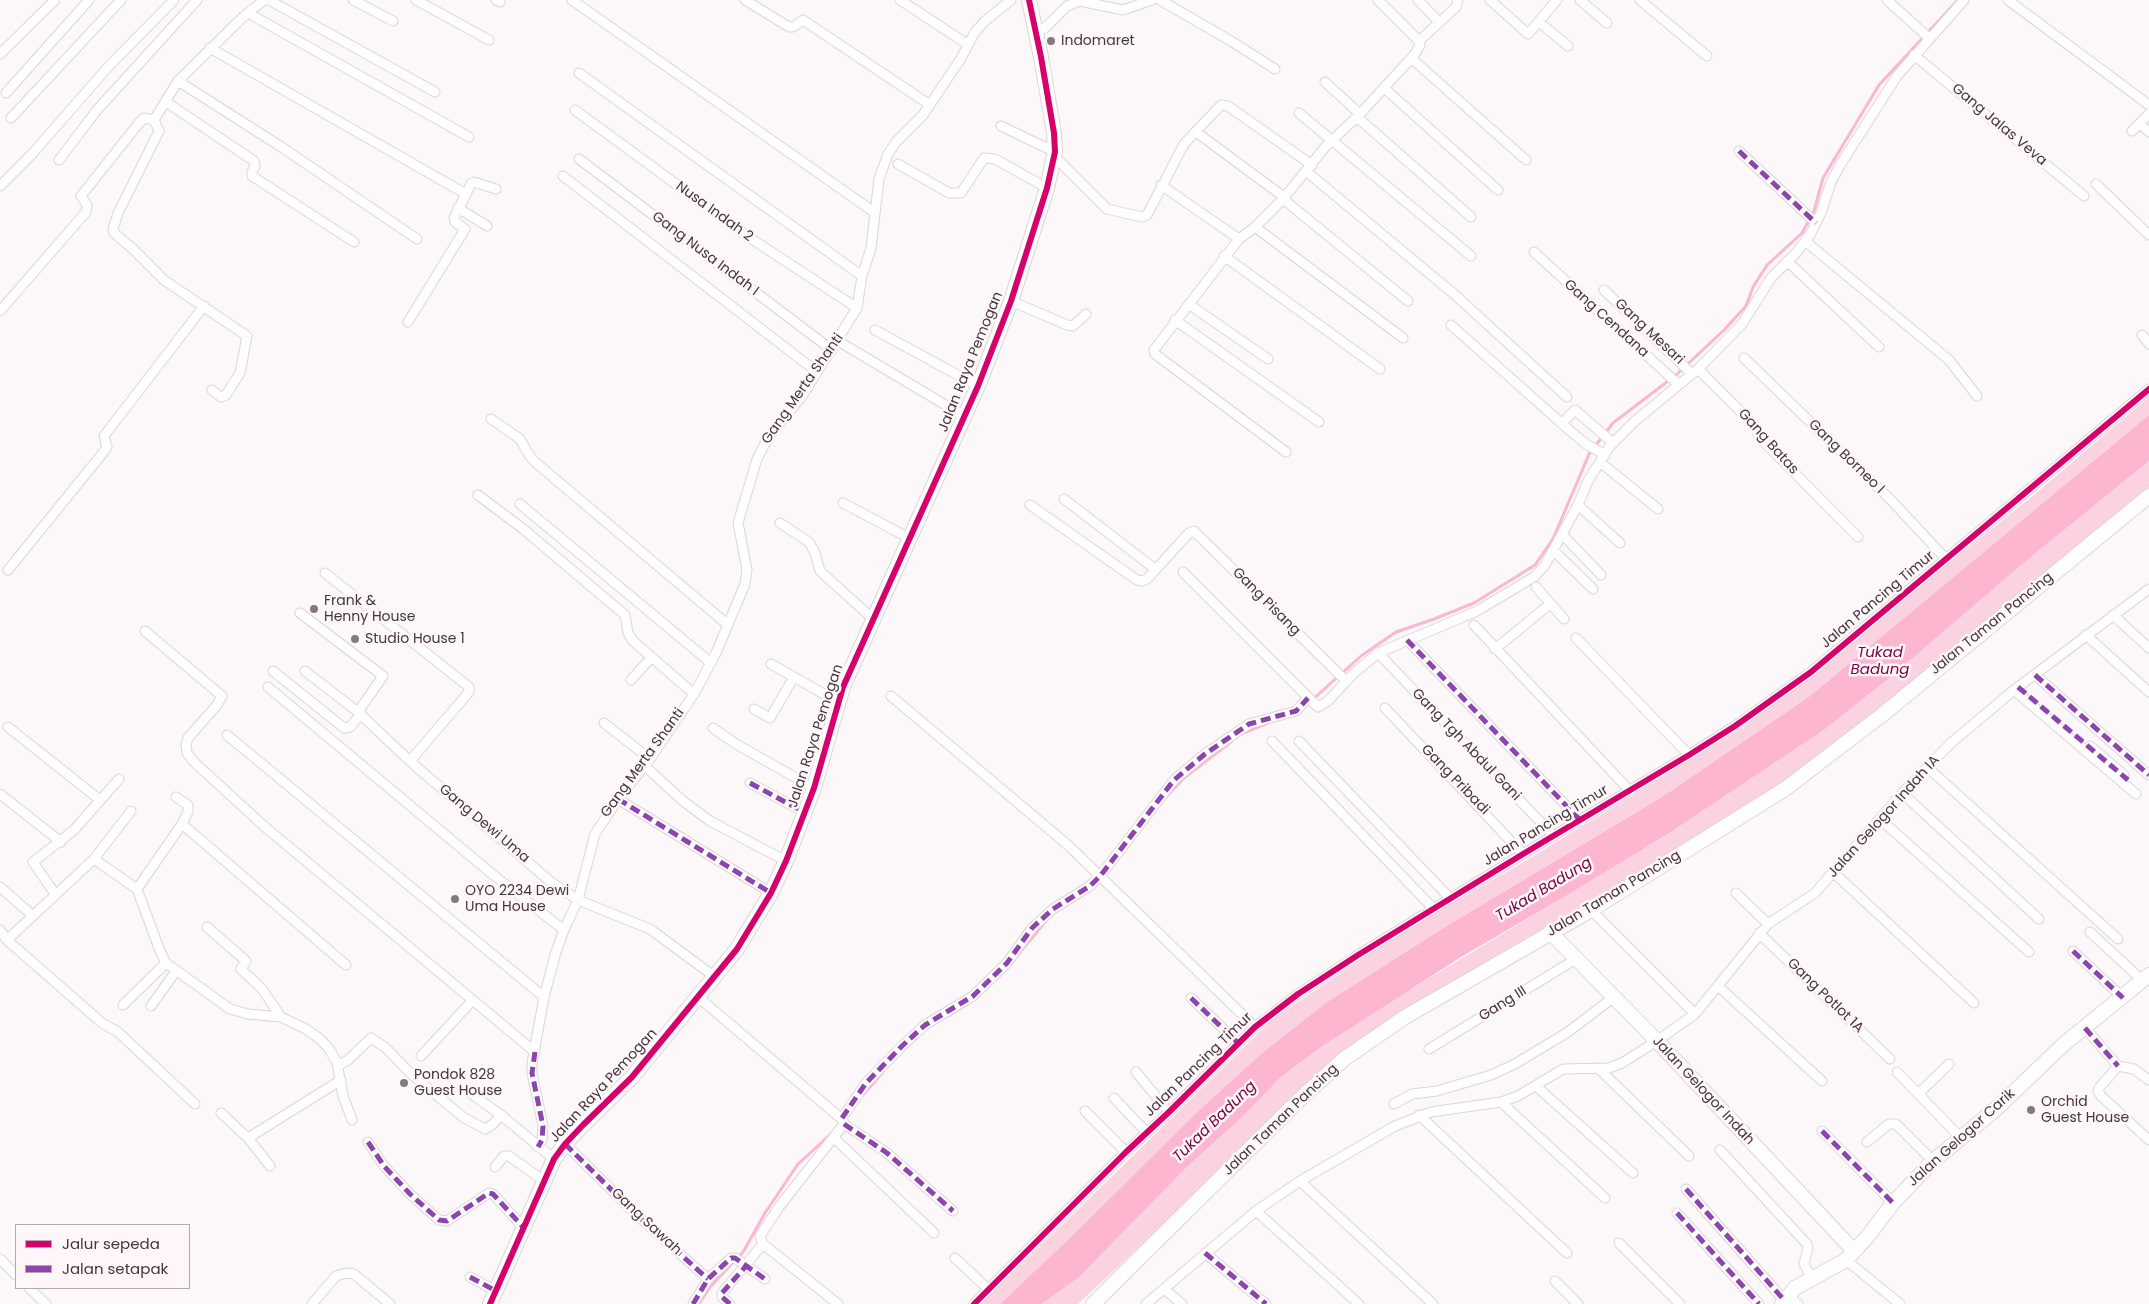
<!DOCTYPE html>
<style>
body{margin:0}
#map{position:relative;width:2149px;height:1304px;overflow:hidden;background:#fcf8fa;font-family:Poppins,sans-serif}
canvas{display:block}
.legend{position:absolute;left:15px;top:1224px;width:175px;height:65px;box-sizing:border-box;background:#fef6f9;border:1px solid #b4a9ad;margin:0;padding:6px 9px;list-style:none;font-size:15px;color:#44363a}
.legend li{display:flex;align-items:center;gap:10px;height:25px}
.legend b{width:25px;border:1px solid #b4a9ad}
</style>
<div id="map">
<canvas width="2149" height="1304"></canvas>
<ul class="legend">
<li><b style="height:6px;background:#d6006c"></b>Jalur sepeda</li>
<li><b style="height:6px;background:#8e44ad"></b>Jalan setapak</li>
</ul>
</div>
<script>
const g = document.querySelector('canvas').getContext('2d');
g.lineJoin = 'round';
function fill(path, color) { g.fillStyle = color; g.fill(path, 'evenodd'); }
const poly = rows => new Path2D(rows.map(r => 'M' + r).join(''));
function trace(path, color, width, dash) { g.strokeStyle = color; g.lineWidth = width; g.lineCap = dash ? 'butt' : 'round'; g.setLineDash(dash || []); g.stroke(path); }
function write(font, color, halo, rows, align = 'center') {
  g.font = font + ' Poppins,sans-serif'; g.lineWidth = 5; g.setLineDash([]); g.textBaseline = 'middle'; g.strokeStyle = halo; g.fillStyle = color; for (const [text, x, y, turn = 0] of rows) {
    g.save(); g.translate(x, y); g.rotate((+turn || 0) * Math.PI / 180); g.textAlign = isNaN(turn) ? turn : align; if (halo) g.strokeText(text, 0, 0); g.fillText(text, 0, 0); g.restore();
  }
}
const green = poly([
 [2149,397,2149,415,1810,696,1662,797,1445,927,1327,1002,1262,1053,1195,1114,1076,1232,1000,1304,981,1304,1273,1019,1387,942,1520,864,1737,732,1805,681,1885,615,2035,494],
 [2149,461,2149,487,2116,513,1961,643,1800,772,1660,860,1494,957,1424,1001,1303,1088,1246,1142,1186,1203,1078,1304,1041,1304,1078,1278,1190,1164,1239,1120,1281,1077,1324,1045,1378,1009,1671,832,1824,730,1887,680,2026,561]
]);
const water = poly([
 [2149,415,2149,461,2026,561,1887,680,1824,730,1671,832,1564,897,1461,957,1324,1045,1281,1077,1239,1120,1190,1164,1078,1278,1041,1304,1000,1304,1076,1232,1195,1114,1262,1053,1327,1002,1445,927,1662,797,1810,696]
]);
const stream = poly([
 [1312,700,1361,656,1396,632,1434,619,1474,603,1535,565,1553,539,1589,454,1613,423,1676,375,1724,330,1746,306,1753,287,1767,265,1802,233,1814,211,1823,178,1879,85,1958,0],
 [1241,734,1270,722],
 [1166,797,1184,778,1232,741],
 [1017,956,1050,916],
 [948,1016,966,1005],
 [863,1095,883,1072],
 [699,1304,710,1287,743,1252,765,1213,798,1164,833,1132]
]);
const street = poly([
 [269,0,435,92],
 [353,0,393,21],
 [416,0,489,40],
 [496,0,500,2],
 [572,0,874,212],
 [745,0,789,27,793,27,803,20,930,105],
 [900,0,967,44],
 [1160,0,1231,41,1275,69],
 [1378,0,1419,41],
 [1418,0,1439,22],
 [1490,0,1528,34,1557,0],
 [1580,0,1607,23],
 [1640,0,1707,56],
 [1887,0,1929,38],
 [2008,0,2149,105],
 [248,13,469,137],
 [1539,22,1568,46],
 [1035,32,1045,28,1067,6,1080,1,1123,10,1152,0],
 [210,48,466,194],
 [0,54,55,0],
 [1914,55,2084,196],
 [1411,58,1526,160],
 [579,73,862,276],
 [178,81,283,148,417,239],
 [1325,82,1360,114],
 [1384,88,1498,190],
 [6,93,89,0],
 [166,102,254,161,255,166,252,172,252,176,354,242],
 [575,110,744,234,857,308],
 [1299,113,1471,256],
 [1357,117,1471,217],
 [11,118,121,0],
 [154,120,159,131,118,213,113,229,114,233,133,249,164,280,247,336,240,373,226,395,221,397,212,390],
 [2140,124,2149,132],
 [1001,126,1055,152],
 [2132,131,2149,114],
 [1196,132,1284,197],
 [1739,151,1816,223],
 [1054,156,1107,209,1142,217,1147,215,1184,144,1221,105,1228,106,1312,165],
 [579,159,832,350],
 [59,160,97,110,197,0],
 [898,164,949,193,961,193,984,158,995,159,1047,188],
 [1307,172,1454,294,1567,397],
 [563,176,817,372],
 [2096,184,2149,235],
 [1161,185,1239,239],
 [0,186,32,154,108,67,174,0],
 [1283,199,1408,301],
 [458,208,487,226],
 [1255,227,1403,338],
 [1805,241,1949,360,1977,396],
 [1534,252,1679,385],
 [1224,256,1380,369],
 [1787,261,1879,347],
 [1604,290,1692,374],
 [1011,301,1067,325,1073,326,1086,314],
 [1190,305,1268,359],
 [0,311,86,212,87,205,81,196,139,123,144,118,154,120,178,81,243,17,264,0],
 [1175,320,1319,422],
 [408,322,465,229,455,222,454,218,471,184,474,182,496,189],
 [1451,325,1568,429,1586,444,1605,455],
 [875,330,978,386],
 [2142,335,2149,344],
 [838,341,964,416],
 [1744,358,1891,500,1946,559],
 [1698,369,1755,426,1760,438,1858,537],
 [491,419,520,439,529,455,535,462,728,625],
 [1562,423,1575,410,1613,443],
 [1286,452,1155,354,1154,350,1239,239,1255,227,1283,199,1326,146,1360,114,1415,54,1420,45,1419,41,1456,7,1458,0],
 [1600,462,1658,509],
 [478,495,522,528,625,615,628,633,633,641,694,694],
 [1064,499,1155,569],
 [843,503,909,538],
 [520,504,711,663],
 [1030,505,1137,580,1142,581,1147,579,1189,533,1194,531,1346,681],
 [1578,505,1620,543],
 [780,523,809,542,815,553,820,571,872,618],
 [1562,534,1601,575],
 [1553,550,1593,589],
 [8,570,102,454,107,447,104,436,204,306],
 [1183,572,1318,707,1328,701,1353,674,1378,653,1477,611,1534,577,1545,565,1578,505,1588,481,1610,446,1635,421,1698,369,1742,324,1771,278,1797,252,1811,233,1821,213,1831,182,1842,162,1897,76,1964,0],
 [325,573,469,687,469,692,410,761],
 [1536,587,1564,619],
 [300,613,383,676,358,712],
 [2113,615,2149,648],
 [1474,625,1630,791],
 [145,631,222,696,217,705,188,738,186,745,187,753,193,761,265,827,535,1052],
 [2086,635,2149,692],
 [1576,638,1689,755],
 [1407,640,1581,821],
 [1495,649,1550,604],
 [1378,653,1554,836],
 [771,664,838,702],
 [273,671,344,728,350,727,361,714],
 [305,671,358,712,413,764,551,882,578,900,650,929,715,977],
 [2035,675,2149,775],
 [631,680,651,658],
 [268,687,497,878,564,930],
 [2014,690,2136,794],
 [891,696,1069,846,1255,1027],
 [1385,708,1523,854],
 [754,709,770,718,794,677],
 [604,723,650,759],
 [8,727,100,800],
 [713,728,736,744,814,788],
 [227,735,544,997],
 [1272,741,1433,908],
 [1299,741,1450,898],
 [2090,746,2124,775],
 [645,766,683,801,710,821,786,861],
 [1927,767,2118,939],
 [750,783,804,812],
 [1902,793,2039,919],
 [0,794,61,842],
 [618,799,771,893],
 [1880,819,2029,952],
 [182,824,346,965],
 [94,859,137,889],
 [1834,873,1974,1003],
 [0,887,32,915],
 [137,889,160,951,166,963,230,1009,248,1014,281,1017,306,1029,320,1039,330,1050,337,1063,343,1096,352,1120],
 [137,889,182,824,188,812,188,805,176,797],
 [1736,893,1768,924],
 [55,894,33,862,74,830,119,779],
 [1591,910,1695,1014],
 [207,927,246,961,241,969,262,989,281,1017],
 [0,930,7,940,102,1023,118,1032,195,1104],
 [2090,932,2143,981],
 [1759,933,1890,1059],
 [7,940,94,859,131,811],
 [2073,951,2123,998],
 [1718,986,1822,1081],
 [698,997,843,1120,844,1124,887,1153,953,1211],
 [1191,998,1238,1043],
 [123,1005,166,963],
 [151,1006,176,971],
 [2085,1028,2118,1066],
 [1429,1049,1576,959],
 [421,1056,472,1001],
 [337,1063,341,1064,348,1060,371,1038,386,1048,410,1073,463,1117,485,1129,493,1124,501,1115,554,1159],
 [2118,1066,2099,1088,2098,1091,2101,1096,2149,1140],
 [2118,1066,2134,1069,2149,1080],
 [1599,1069,1689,1156],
 [1136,1072,1169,1112],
 [1897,1072,1961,1138],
 [1536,1086,1633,1173],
 [466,1090,501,1115],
 [1918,1094,1949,1064],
 [1114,1098,1147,1133],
 [1501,1102,1605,1198],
 [1394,1104,1412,1094,1437,1091,1491,1075,1515,1064,1568,1032,1614,997],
 [1085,1111,1126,1152],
 [221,1113,248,1138,270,1166],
 [1419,1115,1567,1253],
 [842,1118,866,1083,902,1046,925,1025,973,996,1007,963,1032,928,1053,909,1090,886,1101,875,1174,780,1205,754,1249,724,1296,711,1308,698],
 [1822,1131,1893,1203],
 [248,1138,341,1080],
 [834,1138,934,1233],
 [368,1142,384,1166,410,1194,439,1220,447,1221,489,1193,493,1194,523,1227],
 [1867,1142,1889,1124,1896,1124,1933,1161],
 [565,1144,640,1218,708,1279],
 [538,1147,542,1140,543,1126,532,1073,532,1063,544,997,556,952,564,930,578,900,595,834,618,799,650,759,694,694,716,653,745,584,747,570,738,523,757,459,768,438,802,396,857,308,862,276,871,248,879,179,888,154,896,142,923,115,960,60,975,32,985,21,1011,0],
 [1720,1150,1807,1244,1808,1248,1804,1264,1812,1279],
 [495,1167,504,1156,509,1156,544,1181],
 [1300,1181,1433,1304],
 [1686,1189,1784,1300],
 [1256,1211,1359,1304],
 [1677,1213,1759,1304],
 [1619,1243,1680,1304],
 [1205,1253,1266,1304],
 [955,1258,989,1290],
 [0,1259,16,1275],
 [1846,1260,1900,1304],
 [470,1277,496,1291],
 [1555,1281,1578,1304],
 [29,1288,46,1304],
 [1164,1289,1182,1304],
 [1788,1296,1798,1304],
 [312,1304,336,1276,346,1273,354,1274,390,1304],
 [693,1304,708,1279,731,1258,735,1258,765,1279],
 [730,1304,722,1297,722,1293,763,1244],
 [838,1304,763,1244,760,1236,779,1207,844,1124],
 [974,1304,1126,1152,1169,1112,1255,1027,1298,994,1358,955,1523,854,1689,755,1735,726,1811,672,2149,389],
 [1146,1304,1256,1211,1300,1181,1395,1126,1431,1112,1501,1102,1518,1096,1563,1069,1609,1068,1622,1063,1657,1041,1695,1014,1768,924,1815,893,1902,793,1951,743,2014,690,2149,589]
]);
const secondary = poly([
 [1550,932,1657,1041,1854,1251],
 [490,1304,554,1159,565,1144,583,1125,632,1077,737,949,771,893,786,861,814,788,843,687,978,386,1011,301,1047,188,1055,152,1054,133,1041,57,1029,0],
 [1093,1304,1300,1099,1344,1059,1405,1017,1591,910,1785,789,1882,715,2149,496],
 [1782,1304,1795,1288,1846,1260,1868,1236,1893,1203,1933,1161,1997,1108,2064,1044,2149,975]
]);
const quiet = poly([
 [1739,151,1816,223],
 [1407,640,1581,821],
 [2035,675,2149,775],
 [2018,687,2128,780],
 [750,783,804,812],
 [618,799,771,893],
 [2073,951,2123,998],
 [1191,998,1238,1043],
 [2085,1028,2118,1066],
 [535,1052,532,1073,543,1126,542,1140,538,1147],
 [842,1118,866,1083,902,1046,925,1025,973,996,1007,963,1032,928,1053,909,1090,886,1101,875,1174,780,1205,754,1249,724,1296,711,1308,698],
 [844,1124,887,1153,953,1211],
 [1822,1131,1893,1203],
 [368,1142,384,1166,410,1194,439,1220,447,1221,489,1193,493,1194,523,1227],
 [565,1144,640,1218,708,1279],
 [1686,1189,1784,1300],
 [1677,1213,1759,1304],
 [1205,1253,1266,1304],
 [470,1277,496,1291],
 [693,1304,708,1279,731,1258,735,1258,765,1279],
 [730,1304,722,1297,722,1293,746,1266]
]);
const cycleway = poly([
 [490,1304,554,1159,565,1144,583,1125,632,1077,737,949,771,893,786,861,814,788,843,687,978,386,1011,301,1047,188,1055,152,1054,133,1041,57,1029,0],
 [974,1304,1126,1152,1169,1112,1255,1027,1298,994,1358,955,1523,854,1689,755,1735,726,1811,672,2149,389]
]);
const markers = [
 [1051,41,5,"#847a7d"],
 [314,609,5,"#847a7d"],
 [355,639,5,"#847a7d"],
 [455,899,5,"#847a7d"],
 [404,1083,5,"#847a7d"],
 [2031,1110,5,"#847a7d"]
];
const poiNames = [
 ["Indomaret",1061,41],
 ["Frank &",324,601],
 ["Henny House",324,617],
 ["Studio House 1",365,639],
 ["OYO 2234 Dewi",465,891],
 ["Uma House",465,907],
 ["Pondok 828",414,1075],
 ["Guest House",414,1091],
 ["Orchid",2041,1102],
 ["Guest House",2041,1118]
];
const streetNames = [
 ["Gang Jalas Veva",1999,125,40],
 ["Nusa Indah 2",714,212,36],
 ["Gang Nusa Indah I",705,254,37],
 ["Gang Cendana",1606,319,42],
 ["Gang Mesari",1649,332,43],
 ["Jalan Raya Pemogan",971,362,-68],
 ["Gang Merta Shanti",803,389,-55],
 ["Gang Batas",1768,442,48],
 ["Gang Borneo I",1846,457,44],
 ["Jalan Pancing Timur",1878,600,-40],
 ["Gang Pisang",1266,602,45],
 ["Jalan Taman Pancing",1992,624,-39],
 ["Jalan Raya Pemogan",816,736,-72],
 ["Gang Tgh Abdul Gani",1466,745,46],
 ["Gang Merta Shanti",643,763,-54],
 ["Gang Pribadi",1455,780,46],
 ["Jalan Gelogor Indah IA",1884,817,-48],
 ["Gang Dewi Uma",484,824,40],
 ["Jalan Pancing Timur",1546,826,-31],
 ["Jalan Taman Pancing",1614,894,-31],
 ["Gang Potlot 1A",1825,996,44],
 ["Gang III",1503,1004,-32],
 ["Jalan Pancing Timur",1199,1065,-44],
 ["Jalan Raya Pemogan",604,1086,-47],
 ["Jalan Gelogor Indah",1703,1091,47],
 ["Jalan Taman Pancing",1281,1120,-44],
 ["Jalan Gelogor Carik",1962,1138,-42],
 ["Gang Sawah",646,1222,43]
];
const waterNames = [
 ["Tukad",1880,653],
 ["Badung",1880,670],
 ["Tukad Badung",1544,890,-31],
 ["Tukad Badung",1215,1122,-44]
];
fill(green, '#fad2e0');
fill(water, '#fcb6d0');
trace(stream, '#fcb6d0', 3);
trace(street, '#ddd4d7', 11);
trace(secondary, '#ddd4d7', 16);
trace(street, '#fffefe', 9);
trace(secondary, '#fffefe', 14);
trace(quiet, '#8e44ad', 5, [10, 5]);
trace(cycleway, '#d6006c', 6);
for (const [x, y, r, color] of markers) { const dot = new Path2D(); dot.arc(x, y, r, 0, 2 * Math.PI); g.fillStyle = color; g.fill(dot); trace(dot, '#fef6f9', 2); }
write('14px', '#44363a', '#fef6f9', poiNames, 'left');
write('14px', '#44363a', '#fef6f9', streetNames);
write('italic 15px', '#790042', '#fef6f9', waterNames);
</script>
